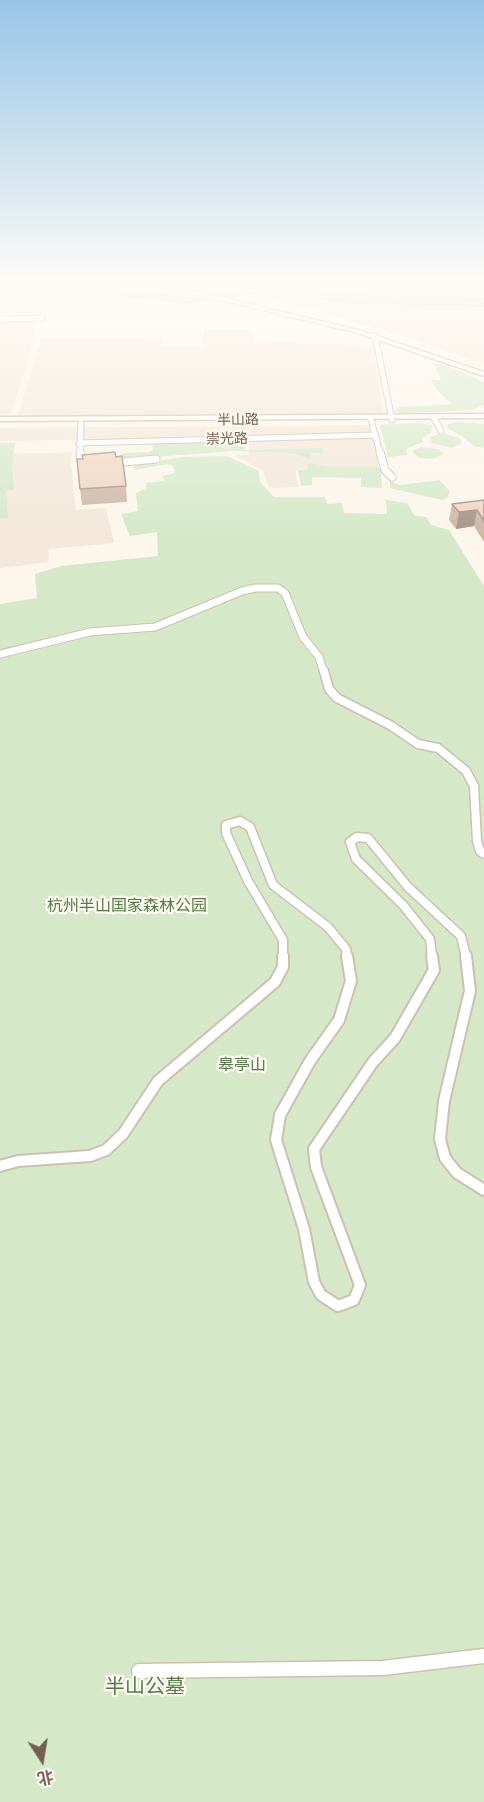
<!DOCTYPE html>
<meta charset="utf-8">
<style>
body{margin:0}
#map{position:relative;width:484px;height:1802px;overflow:hidden;background:#fcf6eb;font-family:"Titillium Web","Noto Sans SC",sans-serif}
canvas{display:block}
.north{position:absolute;left:12px;top:1730px;width:60px;height:60px;-webkit-text-stroke:4px #fefaf1;paint-order:stroke;rotate:168deg;font-size:16px;font-weight:700;line-height:24px;text-align:center;color:#765e4e}
.north::after{content:'';display:block;margin:auto;width:21px;height:27px;background:#765e4e;clip-path:polygon(50% 0,100% 100%,50% 72%,0 100%)}
</style>
<div id="map">
<canvas width="484" height="1802"></canvas>
<div class="north">北</div>
</div>
<script>
const g = document.querySelector('canvas').getContext('2d');
g.lineJoin = 'round';
function fill(path, color) { g.fillStyle = color; g.fill(path, 'evenodd'); }
const poly = rows => new Path2D(rows.map(r => 'M' + r).join(''));
function trace(path, color, width, dash) { g.strokeStyle = color; g.lineWidth = width; g.lineCap = dash ? 'butt' : 'round'; g.setLineDash(dash || []); g.stroke(path); }
function write(font, color, halo, rows, align = 'center') {
  g.font = font + ' "Titillium Web","Noto Sans SC",sans-serif'; g.lineWidth = 4.5; g.setLineDash([]); g.textBaseline = 'middle'; g.strokeStyle = halo; g.fillStyle = color; for (const [text, x, y, turn = 0] of rows) {
    g.save(); g.translate(x, y); g.rotate((+turn || 0) * Math.PI / 180); g.textAlign = isNaN(turn) ? turn : align; if (halo) g.strokeText(text, 0, 0); g.fillText(text, 0, 0); g.restore();
  }
}
const residential = poly([
 [323,283,484,283,484,294,368,291,319,287],
 [303,307,484,311,484,364,415,340],
 [36,320,31,350,11,415,0,414,0,321],
 [204,329,252,329,253,343,373,345,383,413,18,416,41,339,162,338,161,347,203,347],
 [369,425,379,460,377,470,295,471,299,487,269,488,263,471,234,455,249,455,246,437,0,441,0,428],
 [0,447,2,454,72,452,71,462,76,510,106,508,114,543,49,549,48,562,0,568]
]);
const green = poly([
 [207,283,272,283,368,291,484,294,484,299,379,297,265,288,235,291,212,288],
 [248,293,385,304,426,302,484,306,484,311,303,307],
 [434,364,443,364,484,382,484,405,472,410,398,414,395,409,399,407,452,404,437,390,431,380,441,380],
 [458,422,484,424,484,448,474,446,462,436,447,428,447,425,451,423],
 [416,423,432,425,431,432,422,438,423,442,408,448,406,450,407,455,388,457,380,425],
 [443,433,459,438,462,443,452,448,431,443,430,437],
 [243,442,245,450,323,448,324,453,311,453,311,460,293,453,235,451,114,460,124,453,149,452,153,450,152,444],
 [0,443,15,443,12,468,14,490,6,490,8,518,0,518],
 [421,447,439,449,444,454,433,459,419,458,412,451],
 [227,456,259,471,260,482,274,497,325,497,327,504,342,503,344,513,387,514,386,500,407,503,415,516,426,517,431,525,449,530,484,586,484,1802,0,1802,0,604,37,598,35,574,61,566,158,556,157,532,130,536,121,514,138,511,136,493,146,488,146,483,164,481,163,476,175,473,173,466,168,464,135,470,133,465,182,457],
 [307,463,329,467,377,467,381,469,382,488,361,487,361,478,312,477,312,485,301,486,298,471,308,470],
 [439,480,450,491,447,498,442,500,390,488,390,481,400,485]
]);
const water = poly([
 [0,283,93,287,96,290,117,289,189,298,254,288,292,289,379,297,484,299,484,306,355,302,257,293,187,303,102,293,87,294,0,291,0,283]
]);
const minorFar4 = poly([
 [0,319,42,318],
 [375,336,392,420],
 [434,418,441,431],
 [371,420,380,453],
 [79,443,376,435],
 [80,453,81,423]
]);
const minorFar3 = poly([
 [80,452,82,466,87,466],
 [380,452,385,470,392,477],
 [113,463,156,459],
 [0,654,90,632,155,627,242,591,255,588,278,588,285,593,303,637,319,657,324,673]
]);
const minorFar2 = poly([
 [324,671,329,689,337,698,390,725,418,744,438,748,466,771,474,786,477,841,480,851,484,854],
 [283,957,283,940,248,881,226,833,226,825,240,821,250,827,273,885,328,927,346,949,347,957],
 [432,957,430,939,403,905,356,859,350,842,357,837,368,838,408,887,461,936,466,957]
]);
const minorFar1 = poly([
 [347,956,351,981,339,1020,310,1061,280,1115,276,1140,304,1229,314,1282,321,1295,338,1306,354,1300,360,1285,316,1167,314,1149,373,1062,395,1038,434,970,432,956],
 [466,956,470,991,444,1101,440,1139,445,1158,457,1173,484,1190],
 [0,1166,18,1161,90,1156,106,1150,123,1134,158,1081,275,982,283,967,283,956]
]);
const minor = poly([
 [139,1671,383,1668,484,1656]
]);
const tertiary = poly([
 [187,283,193,283,188,287,185,285,187,283],
 [312,283,318,283,314,286,312,283]
]);
const secondary = poly([
 [150,283,160,283,362,331,484,372,484,376,358,333,150,283],
 [484,414,484,418,0,421,0,417,484,414]
]);
const wall = poly([
 [116,457,126,486,127,502,82,505,80,489],
 [484,500,484,542,474,526,456,529,449,520,452,504]
]);
const shadedWall = poly([
 [477,510,474,526,456,529,459,512]
]);
const building = poly([
 [115,452,116,457,122,456,126,486,80,489,77,459,83,459,82,455,115,452],
 [484,500,484,521,477,510,459,512,452,504,484,500]
]);
const farStreetnames = [
 ["半山路",238,421,-1],
 ["崇光路",227,440,-1]
];
const parkNames = [
 ["杭州半山国家森林公园",127,907],
 ["皋亭山",242,1066]
];
const nearParknames = [
 ["半山公墓",145,1688]
];
fill(residential, '#f3e8d9');
fill(green, '#d5e9c9');
fill(water, '#bfdee5');
trace(water, '#a6cdd6', 1.5);
trace(minorFar4, '#cebfb0', 7);
trace(minorFar3, '#cebfb0', 9);
trace(minorFar2, '#cebfb0', 11);
trace(minorFar1, '#cebfb0', 14);
trace(minor, '#cebfb0', 17);
trace(tertiary, '#cebfb0', 4);
trace(secondary, '#d0bfae', 3);
trace(minorFar4, '#fff', 5);
trace(minorFar3, '#fff', 7);
trace(minorFar2, '#fff', 8);
trace(minorFar1, '#fff', 10);
trace(minor, '#fff', 14);
fill(tertiary, '#fff');
fill(secondary, '#fff');
fill(wall, '#ceb9a9');
fill(shadedWall, '#a89689');
fill(building, '#f0d7c4');
trace(building, '#a89689', 1.5);
const sky = g.createLinearGradient(0, 0, 0, 535);
sky.addColorStop(0, '#97c5e7');
sky.addColorStop(0.53, '#fefbf6');
sky.addColorStop(1, '#fefbf600');
g.fillStyle = sky;
g.fillRect(0, 0, 484, 535);
write('14px', '#765e4e', '#fefaf1', farStreetnames);
write('16px', '#547b47', '#fefaf1', parkNames);
write('20px', '#547b47', '#fefaf1', nearParknames);
</script>
